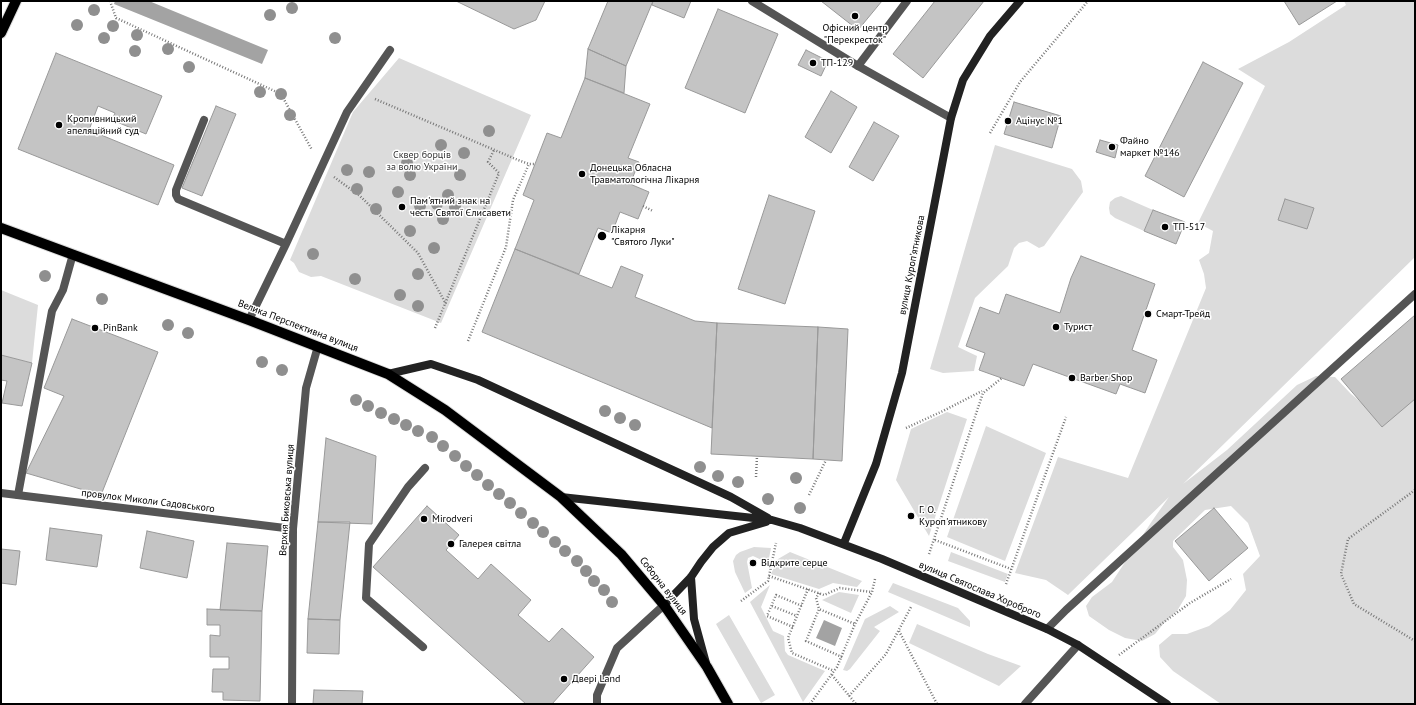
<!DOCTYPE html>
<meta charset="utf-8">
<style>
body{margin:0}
#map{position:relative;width:1416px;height:705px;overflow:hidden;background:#fff;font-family:"PT Sans",sans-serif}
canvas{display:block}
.frame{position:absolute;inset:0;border:2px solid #000;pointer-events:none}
</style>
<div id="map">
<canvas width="1416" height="705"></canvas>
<div class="frame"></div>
</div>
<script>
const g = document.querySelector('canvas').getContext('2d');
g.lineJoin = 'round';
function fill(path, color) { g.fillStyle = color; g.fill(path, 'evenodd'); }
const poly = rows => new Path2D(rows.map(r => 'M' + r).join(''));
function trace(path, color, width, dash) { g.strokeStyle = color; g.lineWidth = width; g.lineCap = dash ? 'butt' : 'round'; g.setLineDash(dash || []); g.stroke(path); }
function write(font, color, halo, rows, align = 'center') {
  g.font = font + ' "PT Sans",sans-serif'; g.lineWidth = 3; g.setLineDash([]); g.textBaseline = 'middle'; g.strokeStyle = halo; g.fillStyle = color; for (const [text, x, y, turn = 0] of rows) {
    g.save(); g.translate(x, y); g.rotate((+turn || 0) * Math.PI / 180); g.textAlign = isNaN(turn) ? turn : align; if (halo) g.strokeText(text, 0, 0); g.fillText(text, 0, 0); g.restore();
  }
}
const green = poly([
 [1344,1,1415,1,1415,257,1183,484,1227,450,1297,385,1316,376,1335,377,1351,394,1362,403,1373,404,1415,382,1415,704,1221,704,1173,671,1160,657,1159,645,1172,634,1187,634,1209,626,1230,610,1246,590,1243,574,1260,556,1248,523,1231,506,1205,510,1173,541,1173,547,1183,560,1187,580,1186,596,1177,611,1164,623,1155,634,1142,641,1125,638,1109,630,1089,616,1086,606,1092,597,1112,582,1152,521,1169,497,1068,595,1046,580,1015,573,1058,457,1128,478,1206,288,1204,274,1199,260,1209,253,1213,231,1198,223,1265,86,1238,69,1289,42,1346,5],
 [399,58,531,115,441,323,321,276,311,277,299,272,294,263,290,260,353,112],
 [995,145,1072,169,1081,181,1083,192,1044,246,1039,248,1027,241,1019,243,1014,248,1008,266,975,298,958,347,977,356,974,371,943,373,930,369],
 [1121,196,1153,210,1144,231,1115,218,1110,214,1109,208,1110,202,1115,198],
 [1,290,38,305,32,363,1,355],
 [947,412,967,419,929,536,896,480,911,429],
 [986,426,1046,453,1005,561,947,537],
 [754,547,771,548,768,563,753,556,748,558,747,562,752,588,745,593,735,572,733,561,736,555,740,552],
 [790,552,862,581,857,587,833,583,819,589,771,574,778,559],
 [951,552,1008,574,1005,582,948,561],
 [893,583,958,608,970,621,970,627,888,592],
 [770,585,761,607,773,631,784,636,785,651,788,655,825,671,803,702,750,602],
 [839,592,859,595,851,613,822,600],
 [890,606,899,612,874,627,880,631,850,669,847,671,843,670,865,619],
 [729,615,775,695,761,703,716,624],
 [917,624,988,654,1021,666,999,686,909,643]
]);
const water = poly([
 [115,1,149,1,268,50,262,64,114,4],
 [824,620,842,628,835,646,816,638]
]);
const building = poly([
 [456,1,545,1,536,20,514,29,456,1],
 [608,1,653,1,626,66,588,49,608,1],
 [653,1,691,1,684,18,652,5,653,1],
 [821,1,882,1,858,30,821,1],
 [935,1,984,1,923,78,893,54,935,1],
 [1284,1,1337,1,1299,25,1284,1],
 [718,9,778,34,745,113,685,88,718,9],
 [588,49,626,66,624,93,585,78,588,49],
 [806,50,828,61,821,76,798,65,806,50],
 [56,53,162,96,146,134,112,120,115,113,98,106,89,130,174,165,158,205,18,149,56,53],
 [1203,62,1243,83,1184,197,1145,176,1203,62],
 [585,78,650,104,628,158,639,162,630,184,649,192,638,219,620,212,612,233,598,228,579,274,515,249,534,200,523,195,547,133,561,138,585,78],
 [831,91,857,107,831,153,805,137,831,91],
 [1014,102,1061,116,1052,148,1004,134,1014,102],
 [216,106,236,114,202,196,182,188,216,106],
 [874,122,899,136,873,181,849,167,874,122],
 [1100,140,1118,145,1115,158,1096,152,1100,140],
 [769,195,815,211,785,304,738,289,769,195],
 [1285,199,1314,208,1307,229,1278,220,1285,199],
 [1153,210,1185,222,1176,244,1144,231,1153,210],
 [515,249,612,288,621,266,643,275,635,297,695,321,717,323,712,428,482,332,515,249],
 [1081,256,1155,284,1132,350,1157,360,1145,393,1120,384,1116,394,1033,364,1024,386,979,370,985,353,966,346,980,307,999,314,1006,294,1060,313,1071,278,1081,256],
 [1415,315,1415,399,1382,427,1341,379,1415,315],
 [72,319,158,352,101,495,26,473,64,396,44,388,72,319],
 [717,323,818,327,813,459,711,454,717,323],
 [818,327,848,329,842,461,813,459,818,327],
 [1,355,32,363,22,406,2,403,7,381,1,380,1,355],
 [326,438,376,456,372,524,318,522,326,438],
 [427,506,459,535,446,550,478,579,491,564,531,600,518,615,549,642,562,628,594,657,552,704,526,704,373,567,427,506],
 [1214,508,1248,548,1209,581,1175,541,1214,508],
 [318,522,350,522,340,620,308,619,318,522],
 [50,528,102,535,97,567,46,560,50,528],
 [147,531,194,541,187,578,140,568,147,531],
 [227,543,268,546,262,611,220,610,227,543],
 [1,549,20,551,16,585,1,583,1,549],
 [207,609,262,611,260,701,223,700,223,692,212,692,213,669,229,669,229,657,210,657,210,635,220,636,220,625,207,625,207,609],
 [308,619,340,620,339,654,307,653,308,619],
 [314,690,363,691,362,704,313,704,314,690]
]);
const path = poly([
 [110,1,116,18,281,94,312,150],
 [375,99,518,160,529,164,535,164],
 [990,133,1020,82,1088,1],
 [334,177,360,196,418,253,446,304],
 [643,206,653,211],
 [435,328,499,173,488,162,494,150],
 [468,341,506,247,513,200,529,164],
 [906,428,943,411,982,391],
 [756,477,757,456],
 [1415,490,1348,539,1341,574,1354,604,1415,641],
 [809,495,826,460],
 [935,540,1011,569],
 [929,554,983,393,1002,378],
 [769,576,824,595,840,588,872,592],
 [1006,584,1066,417],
 [808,589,788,638,792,653,834,671],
 [819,593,816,598,819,609],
 [741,601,768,581,776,543],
 [772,606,797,616],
 [793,627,767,616,776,595,802,606],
 [899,631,937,704],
 [1119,655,1190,603,1231,579],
 [842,657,806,641,819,609,855,624],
 [832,675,856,704],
 [849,696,886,654,911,607],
 [810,704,837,667,855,624,872,592,875,579]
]);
const lane = poly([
 [858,66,907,1],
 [204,120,176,190,176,195,178,199,286,244],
 [249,320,286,244,347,112,390,50],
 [18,495,52,311,63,290,73,254],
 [1047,629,1066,610,1415,294],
 [423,647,366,598,369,544,408,487,425,468],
 [1025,704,1078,645]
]);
const street = poly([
 [752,1,858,66,951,118],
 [1,493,293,529],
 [292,704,293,529,306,388,318,346],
 [597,704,597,695,617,648,664,605]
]);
const secondary = poly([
 [388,374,431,364,478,380,731,497,768,518],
 [561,497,772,520,800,528,882,559,1047,629,1078,645,1167,704],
 [844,543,876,464,902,373,951,118,963,80,990,36,1020,1],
 [691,577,694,619,706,663],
 [664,605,691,577,701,562,713,547,729,533,766,522]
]);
const primary = poly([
 [1,33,16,1],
 [1,228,249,320,388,374,445,410,561,497,621,554,664,605,707,667,728,704]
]);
const trees = [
 [292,8],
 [94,10],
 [270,15],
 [77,25],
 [113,26],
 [137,35],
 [104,38],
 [335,38],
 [168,49],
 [135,51],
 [189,67],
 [260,92],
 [281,94],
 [290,115],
 [489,131],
 [441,145],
 [464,153],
 [407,163],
 [347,170],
 [369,172],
 [410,175],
 [460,175],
 [357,189],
 [398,192],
 [448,195],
 [437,204],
 [420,206],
 [455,207],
 [376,209],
 [443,219],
 [410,231],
 [434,248],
 [313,254],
 [418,274],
 [45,276],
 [355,279],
 [400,295],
 [102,299],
 [418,306],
 [168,325],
 [188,333],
 [262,362],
 [282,370],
 [356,400],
 [368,406],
 [605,411],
 [381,413],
 [620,418],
 [394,419],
 [406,425],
 [635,425],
 [418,431],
 [432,437],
 [443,446],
 [455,456],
 [466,466],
 [700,467],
 [477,475],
 [718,476],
 [796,478],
 [738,482],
 [488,485],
 [499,494],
 [768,499],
 [510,503],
 [800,508],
 [521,513],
 [533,523],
 [543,532],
 [555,542],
 [565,551],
 [577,561],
 [586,571],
 [594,581],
 [604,590],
 [612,602]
];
const markers = [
 [855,16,4,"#000"],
 [813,63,4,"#000"],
 [1008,121,4,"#000"],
 [59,125,4,"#000"],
 [1112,147,4,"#000"],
 [582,174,4,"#000"],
 [402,207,4,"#000"],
 [1165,227,4,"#000"],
 [602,236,5,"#000"],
 [1148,314,4,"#000"],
 [1056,327,4,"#000"],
 [95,328,4,"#000"],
 [1072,378,4,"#000"],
 [911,516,4,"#000"],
 [424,519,4,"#000"],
 [451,544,4,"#000"],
 [753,563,4,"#000"],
 [564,679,4,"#000"]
];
const poiNames = [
 ["Офісний центр",855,28,"center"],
 ["\"Перекресток\"",855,40,"center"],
 ["ТП-129",821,63],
 ["Кропивницький",67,119],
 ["апеляційний суд",67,131],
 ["Ацінус №1",1016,121],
 ["Файно",1120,141],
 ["маркет №146",1120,153],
 ["Донецька Обласна",590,168],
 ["Травматологічна Лікарня",590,180],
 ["Пам'ятний знак на",410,201],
 ["честь Святої Єлисавети",410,213],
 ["ТП-517",1173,227],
 ["Лікарня",611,230],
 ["\"Святого Луки\"",611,242],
 ["Смарт-Трейд",1156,314],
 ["Турист",1064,327],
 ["PinBank",103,328],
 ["Barber Shop",1080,378],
 ["Г. О.",919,510],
 ["Куроп'ятникову",919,522],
 ["Mirodveri",432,519],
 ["Галерея світла",459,544],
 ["Відкрите серце",761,563],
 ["Двері Land",572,679]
];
const parkNames = [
 ["Сквер борців",422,155],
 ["за волю України",422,167]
];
const streetNames = [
 ["вулиця Куропʼятникова",912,265,-79],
 ["Велика Перспективна вулиця",298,326,21],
 ["Верхня Биковська вулиця",287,500,-86],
 ["провулок Миколи Садовського",148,501,7],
 ["Соборна вулиця",663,586,52],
 ["вулиця Святослава Хороброго",980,590,23]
];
fill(green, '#dcdcdc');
fill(water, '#a3a3a3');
fill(building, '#c4c4c4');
trace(building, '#999', 1);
trace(primary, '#dbdbdb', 12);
trace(path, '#777', 2.5, [1, 2]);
trace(lane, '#555', 8);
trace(street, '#555', 8);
trace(secondary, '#222', 8);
trace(primary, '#000', 10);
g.fillStyle = '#8f8f8f';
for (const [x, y] of trees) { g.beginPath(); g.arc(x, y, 6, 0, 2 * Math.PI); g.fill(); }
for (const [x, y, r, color] of markers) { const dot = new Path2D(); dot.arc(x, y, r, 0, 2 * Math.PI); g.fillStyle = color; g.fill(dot); trace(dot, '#fff', 1.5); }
write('10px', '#000', '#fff', poiNames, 'left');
write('10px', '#333', '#fff', parkNames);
write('10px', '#000', '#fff', streetNames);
</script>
